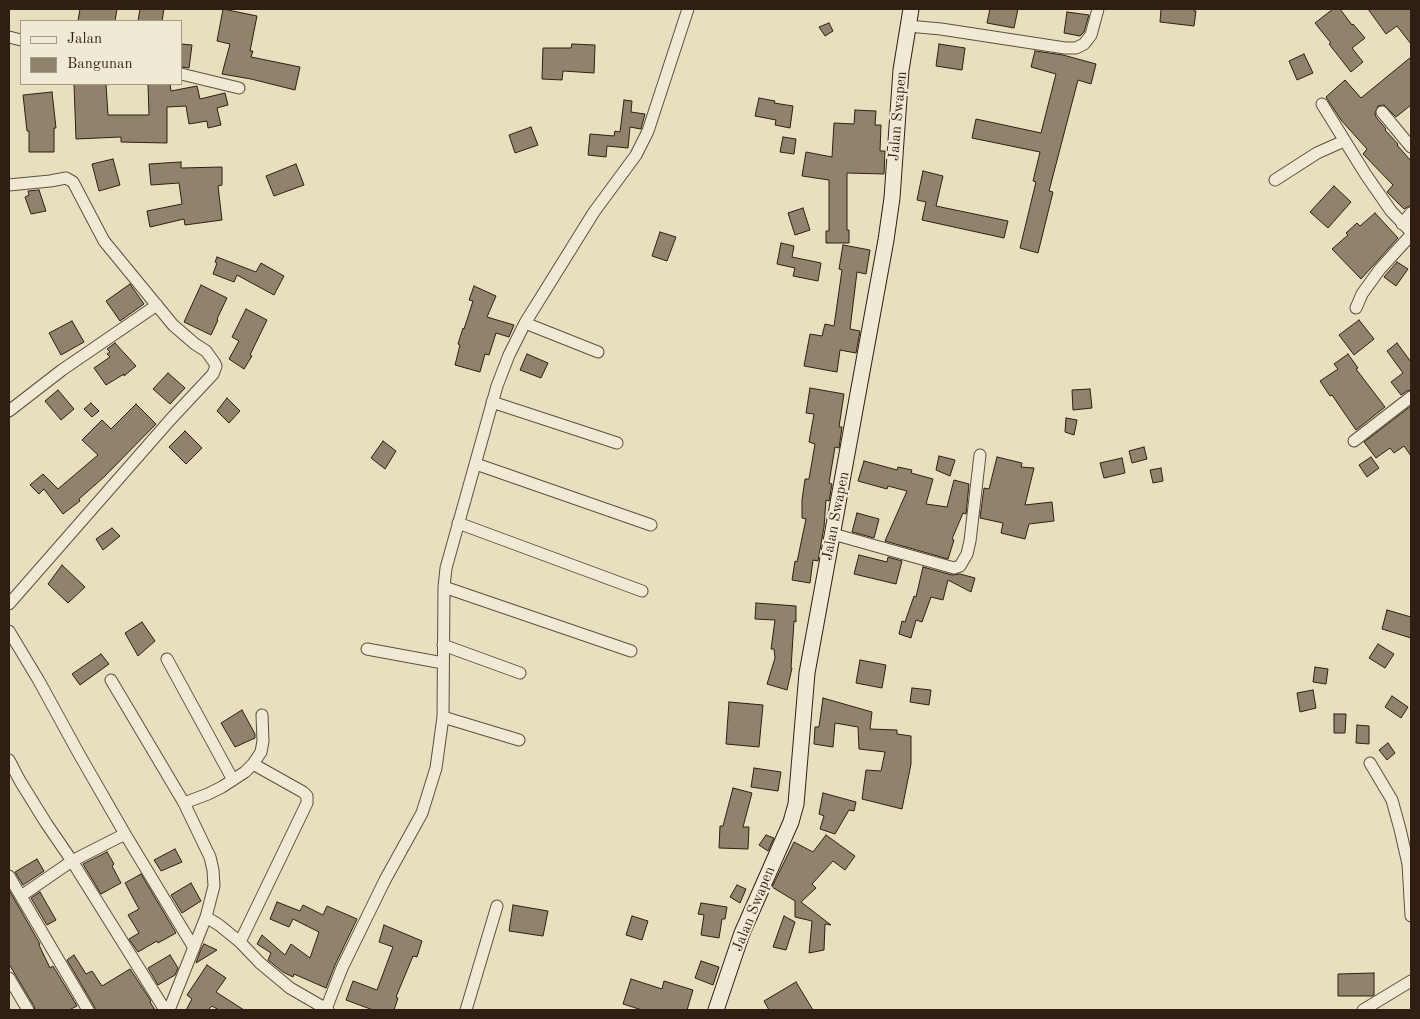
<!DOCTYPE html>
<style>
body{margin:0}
#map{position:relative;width:1420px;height:1019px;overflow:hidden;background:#e8dfbe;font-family:"Old Standard TT",serif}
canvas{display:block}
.frame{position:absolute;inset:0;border:10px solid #2f1f13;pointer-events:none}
.legend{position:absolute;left:20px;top:20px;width:162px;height:65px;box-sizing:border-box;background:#f0ead5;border:1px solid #a39987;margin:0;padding:6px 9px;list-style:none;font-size:15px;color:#2f1f13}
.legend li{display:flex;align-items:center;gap:10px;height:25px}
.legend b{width:25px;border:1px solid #a39987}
</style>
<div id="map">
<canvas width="1420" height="1019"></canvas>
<div class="frame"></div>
<ul class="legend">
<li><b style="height:6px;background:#f0ead5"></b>Jalan</li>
<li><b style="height:14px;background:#8f836c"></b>Bangunan</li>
</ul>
</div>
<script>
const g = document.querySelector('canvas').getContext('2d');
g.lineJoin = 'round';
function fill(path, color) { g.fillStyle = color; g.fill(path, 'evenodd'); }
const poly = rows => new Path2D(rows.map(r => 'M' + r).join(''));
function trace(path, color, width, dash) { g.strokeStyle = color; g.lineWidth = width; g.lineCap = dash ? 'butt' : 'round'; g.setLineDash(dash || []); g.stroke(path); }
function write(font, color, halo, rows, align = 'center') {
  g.font = font + ' "Old Standard TT",serif'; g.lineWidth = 4; g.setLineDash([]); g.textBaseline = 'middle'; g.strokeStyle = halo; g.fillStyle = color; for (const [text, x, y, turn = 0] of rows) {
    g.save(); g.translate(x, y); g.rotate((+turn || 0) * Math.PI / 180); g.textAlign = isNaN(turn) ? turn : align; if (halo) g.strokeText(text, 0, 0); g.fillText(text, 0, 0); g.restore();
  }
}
const building = poly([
 [80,9,117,9,115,21,78,21,80,9],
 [140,9,164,9,162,21,138,21,140,9],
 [223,9,257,16,250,51,253,51,251,57,300,67,295,90,251,79,222,74,230,44,217,41,223,9],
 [990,9,1018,9,1014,28,987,23,990,9],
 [1161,9,1194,9,1194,11,1196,11,1194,26,1160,22,1161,9],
 [1333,9,1340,9,1352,25,1353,24,1365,38,1352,48,1363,62,1351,72,1329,44,1331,43,1315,23,1333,9],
 [1368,9,1411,9,1411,44,1397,26,1386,34,1368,9],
 [1067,12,1089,15,1084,32,1080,36,1064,33,1067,12],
 [829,23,833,31,825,36,819,27,829,23],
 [181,44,192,45,189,68,181,67,181,44],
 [572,44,595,45,594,73,563,71,562,80,542,79,543,48,571,48,572,44],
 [939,44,965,48,962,70,936,66,939,44],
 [1035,51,1063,55,1096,64,1091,84,1078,80,1049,191,1053,192,1038,253,1020,248,1036,182,1033,181,1040,152,972,138,976,119,1041,133,1056,74,1031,67,1035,51],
 [1304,54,1313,73,1297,80,1289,61,1304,54],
 [1411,57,1411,105,1396,117,1384,105,1378,106,1375,113,1376,117,1386,129,1385,130,1398,144,1397,145,1411,161,1411,205,1404,209,1387,192,1393,185,1363,154,1367,149,1341,120,1326,97,1345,80,1361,98,1411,57],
 [74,84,106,84,108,115,149,115,148,84,170,84,171,91,197,86,200,99,225,93,228,105,217,108,221,125,208,128,207,121,189,124,186,106,167,107,167,143,121,142,121,137,76,139,74,84],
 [52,92,56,128,54,128,54,152,29,152,29,131,27,131,23,95,52,92],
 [759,98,775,101,774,103,793,106,790,128,775,125,776,120,755,116,759,98],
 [624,100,632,101,631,112,645,114,641,129,630,127,628,148,607,146,606,157,588,155,590,134,614,136,615,131,620,132,624,100],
 [855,110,876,111,875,125,881,125,880,151,885,151,884,174,847,173,847,230,849,230,849,243,826,243,826,231,829,231,829,180,802,176,806,152,832,157,834,123,854,124,855,110],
 [531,127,538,145,515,153,509,135,531,127],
 [783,137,796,139,794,154,780,152,783,137],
 [113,159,120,185,99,191,92,164,113,159],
 [181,162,181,168,222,167,222,185,218,186,222,220,185,225,184,219,150,227,147,211,182,204,179,183,151,185,149,164,181,162],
 [296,164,304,185,274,196,266,176,296,164],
 [923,171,943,176,936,206,1008,221,1004,238,922,220,926,202,917,200,923,171],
 [1334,186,1351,202,1328,228,1310,212,1334,186],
 [39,190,46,211,31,214,25,197,29,195,28,191,39,190],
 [803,208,810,230,795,235,788,213,803,208],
 [1375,213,1398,238,1361,279,1332,249,1348,235,1346,233,1357,223,1360,226,1375,213],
 [660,232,676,237,667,261,652,256,660,232],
 [781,243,794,246,792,257,821,263,818,281,793,276,795,268,777,264,781,243],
 [843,245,870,250,866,274,857,272,850,329,860,331,856,353,840,350,837,372,804,366,810,334,822,336,825,324,834,326,842,270,839,269,843,245],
 [217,257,256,272,261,263,284,276,274,295,237,275,234,282,213,274,217,263,215,262,217,257],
 [1397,262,1408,269,1396,286,1384,277,1397,262],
 [130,284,144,304,120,321,106,301,130,284],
 [201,285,227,298,217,319,218,320,211,335,184,322,201,285],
 [474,286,496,296,487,317,514,325,509,337,496,333,489,355,485,354,480,372,455,365,460,345,458,344,463,328,464,329,473,301,469,300,474,286],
 [246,309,267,320,250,355,252,356,244,369,229,359,239,341,232,337,246,309],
 [1359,320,1374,339,1354,355,1339,335,1359,320],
 [72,321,84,342,61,355,49,333,72,321],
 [115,343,136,366,124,376,124,374,106,385,94,368,110,357,107,354,110,352,107,349,115,343],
 [1397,343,1411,362,1411,390,1407,391,1401,395,1391,382,1403,373,1387,351,1397,343],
 [527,354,548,363,541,378,520,370,527,354],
 [1348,354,1358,368,1356,369,1385,407,1356,430,1332,395,1330,396,1320,381,1338,369,1334,364,1348,354],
 [168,373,185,388,170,404,153,389,168,373],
 [810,388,844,394,839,427,842,427,839,448,835,447,829,483,832,484,829,501,826,500,824,527,818,561,813,560,810,583,792,580,795,561,797,562,806,519,802,518,802,500,805,479,809,479,815,444,809,442,814,414,806,413,810,388],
 [1090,389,1092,408,1073,410,1072,390,1090,389],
 [58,390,74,409,61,420,45,401,58,390],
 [227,398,240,411,229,423,217,411,227,398],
 [91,403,99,411,92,417,84,409,91,403],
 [136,404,156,424,104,477,79,499,80,501,63,514,44,489,39,494,30,485,43,474,58,489,98,455,82,440,102,420,111,429,136,404],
 [1411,406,1411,456,1404,446,1394,453,1390,448,1376,458,1364,442,1411,406],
 [1066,418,1077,420,1074,435,1065,432,1066,418],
 [185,431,202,448,186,464,169,447,185,431],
 [383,441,396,451,385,469,371,458,383,441],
 [1144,447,1147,459,1132,463,1129,451,1144,447],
 [939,456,955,460,950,476,936,470,939,456],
 [997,457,1022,463,1021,467,1034,468,1025,505,1052,502,1054,521,1029,524,1025,539,1001,533,1003,523,980,518,984,488,989,489,997,457],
 [1371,457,1379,468,1367,477,1359,465,1371,457],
 [1122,458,1125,473,1104,478,1100,463,1122,458],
 [864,461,897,470,898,467,912,470,911,473,933,479,926,504,947,507,954,480,969,484,966,514,963,513,952,539,954,540,948,559,885,541,907,491,888,486,887,489,858,481,864,461],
 [1161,468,1163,481,1153,483,1150,470,1161,468],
 [857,513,879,519,874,538,852,532,857,513],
 [112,528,120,536,103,550,96,539,112,528],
 [859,555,887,562,888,557,902,561,896,584,854,574,859,555],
 [62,565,85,587,68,603,48,584,62,565],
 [923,567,952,575,960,574,975,578,971,592,948,580,943,600,931,597,922,622,916,620,911,638,899,634,902,621,905,622,914,596,916,597,923,567],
 [756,603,796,606,796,622,794,621,791,668,792,668,787,690,767,684,775,658,774,649,771,649,775,620,755,619,756,603],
 [1387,610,1411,617,1411,638,1382,629,1387,610],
 [142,622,155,641,138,656,125,633,142,622],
 [1378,644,1394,654,1385,668,1369,658,1378,644],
 [101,654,109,664,80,685,72,674,101,654],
 [860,660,886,665,882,688,856,683,860,660],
 [1315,667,1328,669,1326,684,1313,682,1315,667],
 [912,688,931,690,929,705,910,702,912,688],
 [1313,690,1316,708,1300,712,1297,693,1313,690],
 [1392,696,1408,707,1401,718,1385,707,1392,696],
 [823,698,872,712,870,729,897,730,897,734,911,736,911,764,902,809,862,799,866,770,881,771,885,752,859,749,858,727,835,723,833,747,814,744,815,727,819,727,823,698],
 [729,702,763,705,759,747,726,744,729,702],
 [242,710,255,734,255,738,235,747,221,723,242,710],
 [1334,714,1346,714,1345,733,1334,733,1334,714],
 [1357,725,1369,726,1369,744,1356,743,1357,725],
 [1388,743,1395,753,1387,760,1379,750,1388,743],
 [754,768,781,772,778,791,751,787,754,768],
 [733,788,752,793,743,827,749,827,748,849,719,848,720,826,723,826,733,788],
 [823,793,856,802,854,811,849,810,835,834,820,829,824,816,819,814,823,793],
 [766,835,774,838,768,851,759,845,766,835],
 [826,835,855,856,845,870,833,861,812,884,816,888,801,902,831,925,825,924,824,950,809,953,812,921,795,917,795,901,772,887,794,842,813,852,826,835],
 [175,849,182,862,161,871,154,860,175,849],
 [107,852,114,864,112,866,121,883,101,894,83,864,107,852],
 [37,859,44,871,23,885,15,872,37,859],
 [141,874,176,933,158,943,157,941,138,952,129,939,139,933,128,915,139,909,125,883,141,874],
 [191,883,201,901,182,913,171,895,191,883],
 [737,885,746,889,740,903,730,897,737,885],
 [9,890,40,944,39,945,50,968,53,966,77,1006,69,1010,35,1010,34,1006,9,964,9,890],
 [40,892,56,920,47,925,31,898,40,892],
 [277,902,300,911,303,905,323,915,327,906,357,919,335,965,326,988,294,974,293,977,283,972,268,960,271,953,257,944,262,935,285,955,291,944,310,958,319,932,293,919,289,927,270,919,277,902],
 [701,903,727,907,725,919,722,919,719,938,701,935,704,915,698,914,701,903],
 [513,905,548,911,543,936,509,931,513,905],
 [632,916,648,921,642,940,626,935,632,916],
 [784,916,795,922,786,950,773,947,784,916],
 [384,925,422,941,417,957,413,956,396,997,398,998,394,1010,373,1010,346,1000,353,981,377,990,393,947,379,942,384,925],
 [204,944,217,950,196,963,201,949,204,944],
 [74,955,86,974,92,971,102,986,130,969,151,1001,150,1002,155,1010,96,1010,94,1006,67,960,74,955],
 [170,955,178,968,175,975,158,985,148,968,170,955],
 [701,961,719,967,713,985,695,978,701,961],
 [207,965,226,978,216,992,244,1010,219,1010,212,1006,208,1010,186,1010,192,999,187,995,207,965],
 [1374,973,1374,995,1372,996,1338,996,1338,974,1374,973],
 [631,979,662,989,664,981,693,990,687,1010,642,1010,623,1004,631,979],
 [796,982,813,1010,769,1010,764,1001,796,982]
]);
const street = poly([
 [908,26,941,29,1065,48,1076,48,1084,44,1091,35,1098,9],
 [9,37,21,40],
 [181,74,239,88],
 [1322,104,1366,175,1391,211,1411,232],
 [1382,112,1411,147],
 [1275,180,1317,153,1344,141],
 [9,185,50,181,66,178,73,182,104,241,173,325,195,344,206,351,214,362,216,366,213,374,170,420,9,604],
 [1402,224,1411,213],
 [1356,308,1362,294,1380,269,1411,235],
 [525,323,598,352],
 [492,402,617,443],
 [9,411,62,370,157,305],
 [1354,441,1411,397],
 [476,464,651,525],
 [458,523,642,591],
 [833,534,954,568,960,566,967,554,970,541,980,455],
 [444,587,631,651],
 [9,631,39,681,79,754,125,834],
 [443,645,520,673],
 [367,649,443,663],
 [167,659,233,780],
 [111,680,184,803],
 [443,717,519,740],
 [9,760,20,781,46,823,72,861,165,1010],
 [1370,763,1392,800,1400,829,1408,864,1411,916],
 [9,876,88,1010],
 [21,896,72,861,125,834,194,948],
 [206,917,219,925,240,942,260,963,290,988,328,1010],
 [240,942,307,803,307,796,303,792,253,764],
 [9,978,28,1010],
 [326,1009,342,968,385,880,422,813,436,768,443,717,444,587,446,568,497,386,509,355,525,323,594,212,636,155,648,131,688,9],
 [169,1010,206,917,214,886,213,870,210,857,184,803,208,794,222,787,245,772,253,764,261,752,263,741,262,715],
 [466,1010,497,906],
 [1363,1010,1411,981]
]);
const secondary = poly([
 [716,1010,742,933,791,822,796,804,807,673,886,240,892,198,901,70,911,9]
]);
const streetNames = [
 ["Jalan Swapen",898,116,-85],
 ["Jalan Swapen",836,516,-79],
 ["Jalan Swapen",754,909,-68]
];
fill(building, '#8f836c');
trace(building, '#2f1f13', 1);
trace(street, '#5d4f3e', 13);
trace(secondary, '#2f1f13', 17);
trace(street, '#f0ead5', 11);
trace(secondary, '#f0ead5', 15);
write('15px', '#2f1f13', '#f0ead5', streetNames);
</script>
